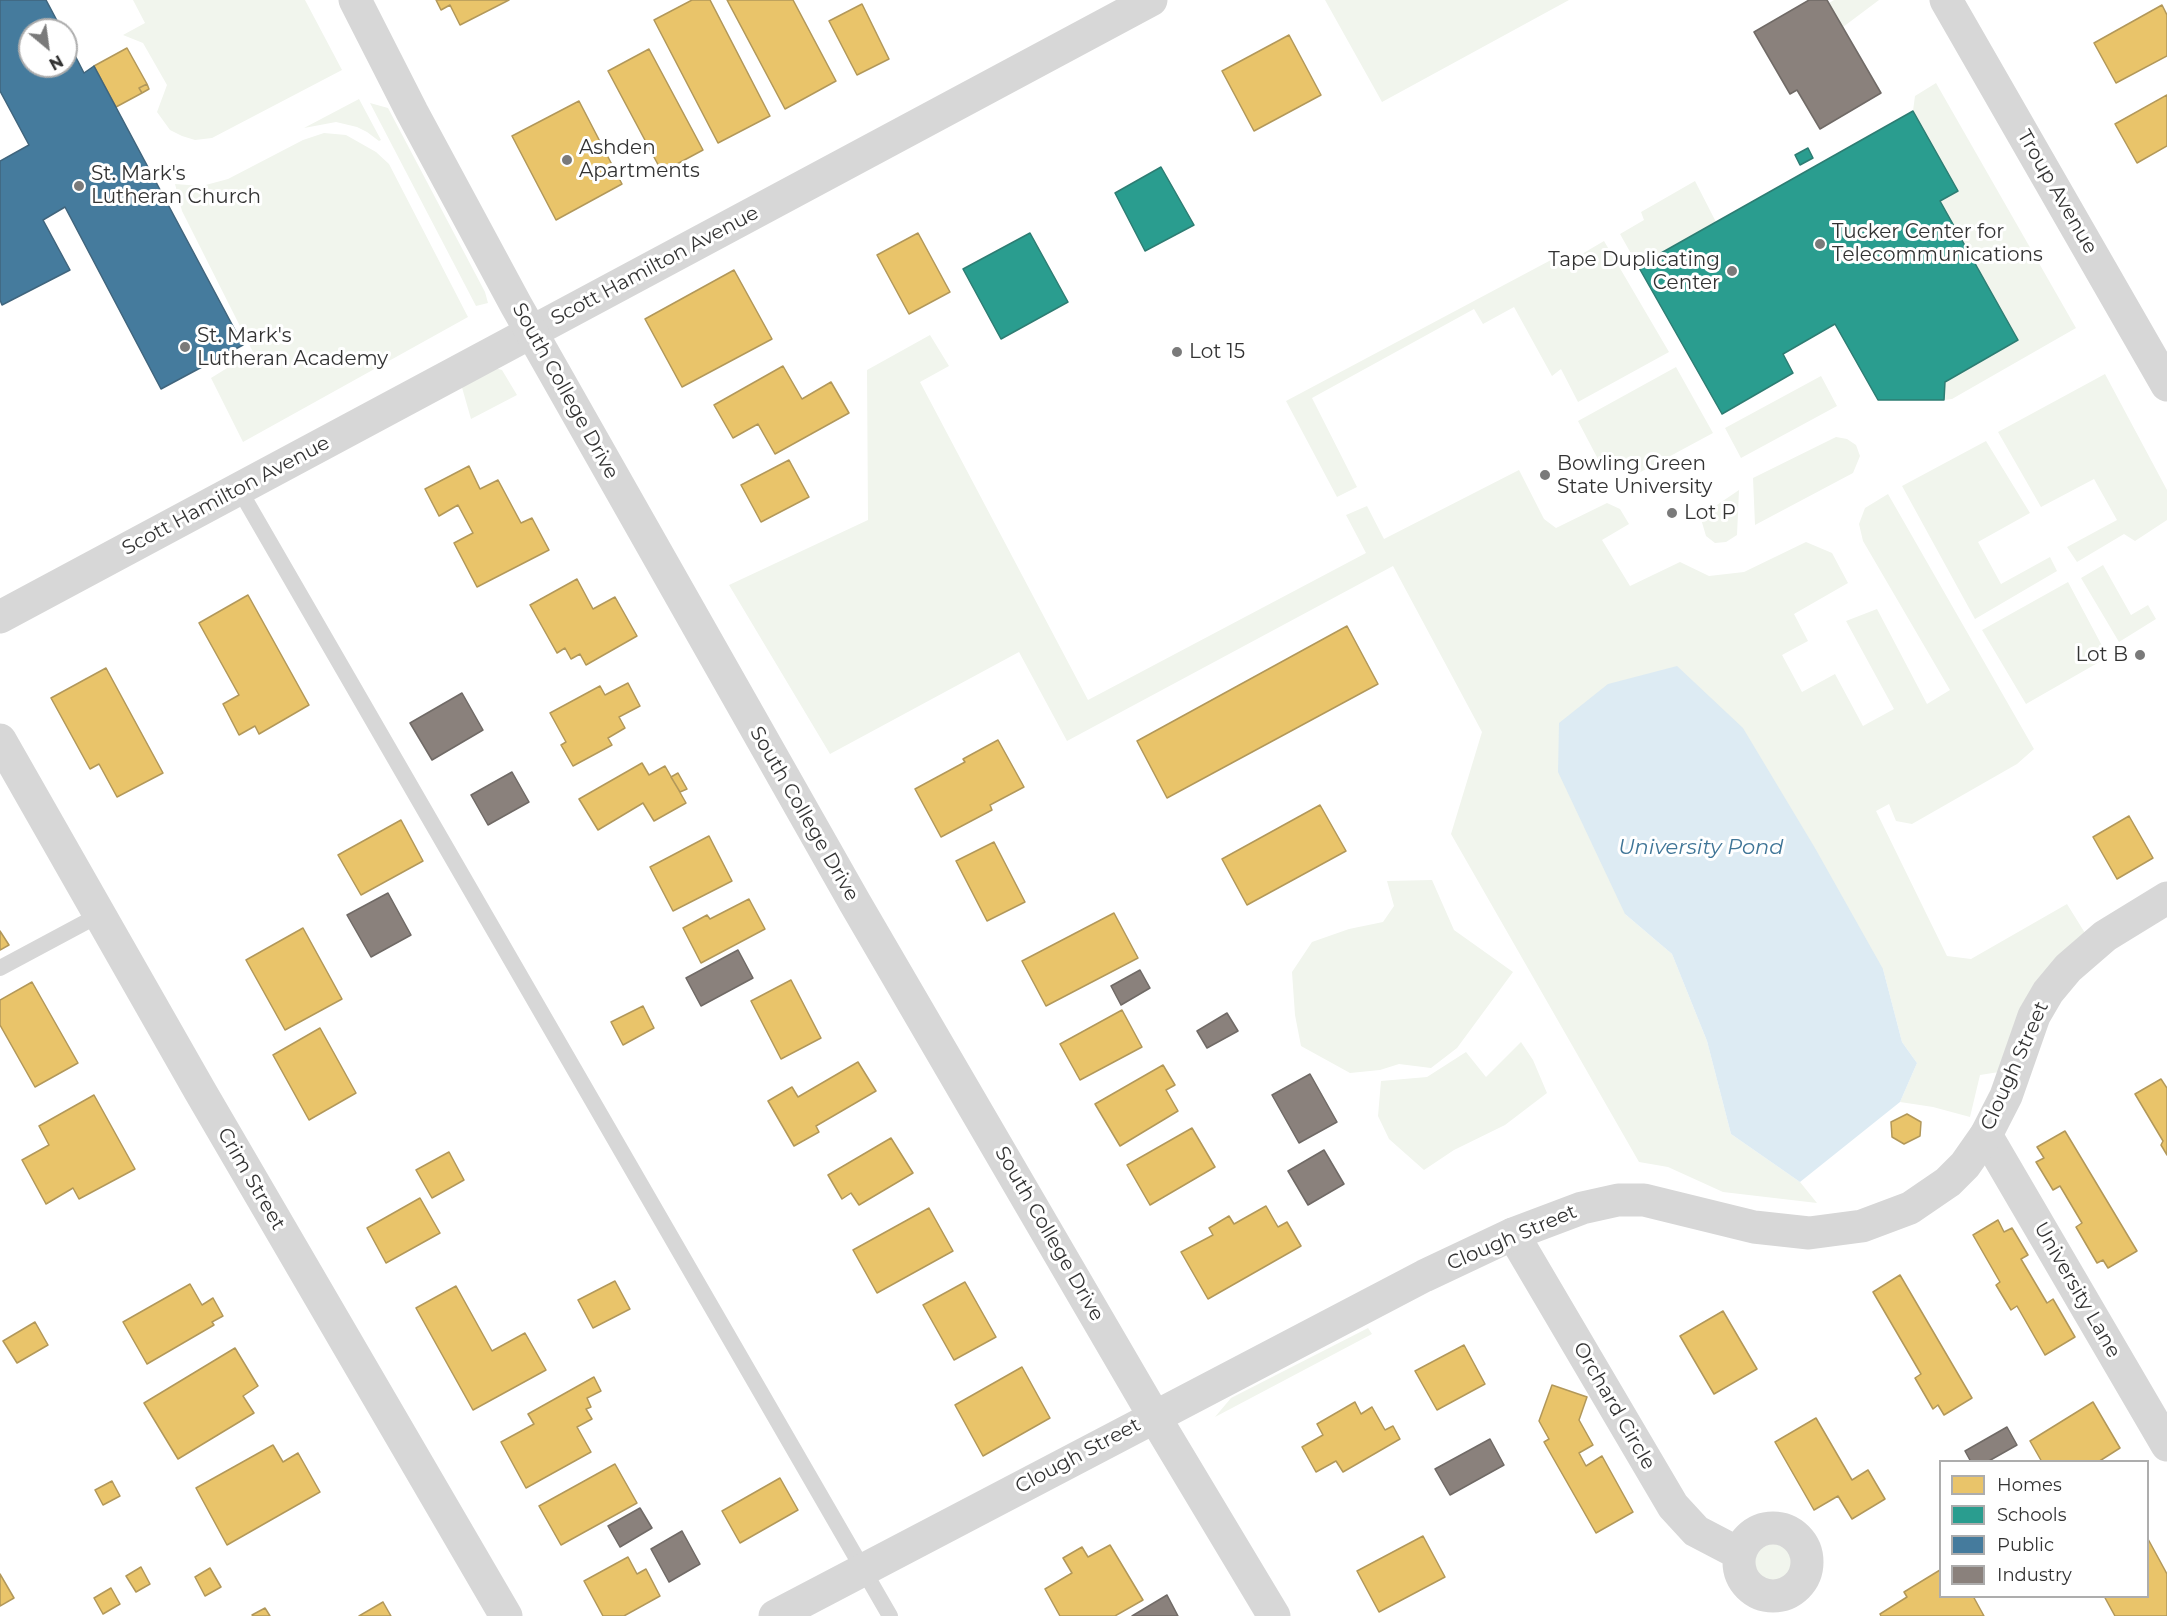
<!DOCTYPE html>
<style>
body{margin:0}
#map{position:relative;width:2167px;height:1616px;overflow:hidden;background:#fff;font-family:Montserrat,sans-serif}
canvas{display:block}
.legend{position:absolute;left:1939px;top:1460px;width:210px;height:138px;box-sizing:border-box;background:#fff;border:2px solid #adadad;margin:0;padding:8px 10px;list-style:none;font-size:18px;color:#333}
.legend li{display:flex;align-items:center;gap:12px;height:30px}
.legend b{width:30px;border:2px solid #adadad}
.north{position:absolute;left:18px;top:18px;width:60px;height:60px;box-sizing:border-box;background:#fff;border:2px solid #adadad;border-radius:50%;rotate:151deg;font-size:16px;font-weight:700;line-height:24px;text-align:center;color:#333}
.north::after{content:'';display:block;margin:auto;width:21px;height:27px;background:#7a7a7a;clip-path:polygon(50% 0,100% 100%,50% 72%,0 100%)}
</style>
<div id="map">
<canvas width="2167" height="1616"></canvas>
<ul class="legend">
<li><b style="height:16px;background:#e9c46a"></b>Homes</li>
<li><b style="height:16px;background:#2a9d8f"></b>Schools</li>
<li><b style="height:16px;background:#457b9d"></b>Public</li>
<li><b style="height:16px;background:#8a817c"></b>Industry</li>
</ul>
<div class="north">N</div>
</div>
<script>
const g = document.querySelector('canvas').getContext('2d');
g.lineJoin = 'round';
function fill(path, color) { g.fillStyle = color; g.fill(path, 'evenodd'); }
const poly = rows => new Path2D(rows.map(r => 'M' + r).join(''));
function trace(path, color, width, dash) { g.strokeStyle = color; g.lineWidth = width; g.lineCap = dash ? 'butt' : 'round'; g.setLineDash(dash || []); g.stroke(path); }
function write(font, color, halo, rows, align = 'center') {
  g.font = font + ' Montserrat,sans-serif'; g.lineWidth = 6; g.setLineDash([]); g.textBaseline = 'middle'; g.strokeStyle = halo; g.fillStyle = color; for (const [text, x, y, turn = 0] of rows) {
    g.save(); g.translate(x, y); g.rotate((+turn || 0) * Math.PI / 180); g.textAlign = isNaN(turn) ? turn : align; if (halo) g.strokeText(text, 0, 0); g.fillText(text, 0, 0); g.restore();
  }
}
const green = poly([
 [133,0,305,0,342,70,212,138,195,140,182,136,170,130,157,112,167,85,143,43,123,35,145,23],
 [1325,0,1569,0,1382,102],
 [1834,0,1879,0,1843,27,1829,3],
 [1936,83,2076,328,1952,399,1944,400,1945,382,2018,340,1940,201,1957,191,1913,111,1915,96],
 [359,99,381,140,379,141,367,132,357,127,336,122,304,128],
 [370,103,388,108,485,292,488,303,476,306],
 [324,133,346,135,376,152,389,164,468,317,243,442,211,378,253,352,182,211,175,184,202,186,228,179,303,140],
 [1695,181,1716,222,1638,266,1620,234,1644,220,1641,212],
 [1604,241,1669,352,1578,402,1561,369,1552,376,1514,307,1483,324,1474,309,1312,398,1357,487,1337,497,1286,401,1566,252,1570,261],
 [930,335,949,366,920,382,1088,700,1366,553,1346,515,1367,506,1384,539,1519,470,1544,519,1556,528,1607,503,1620,509,1629,524,1602,540,1630,586,1680,562,1709,576,1744,572,1806,542,1832,553,1848,583,1794,614,1808,641,1782,655,1802,692,1835,674,1863,726,1894,709,1846,621,1877,609,1927,704,1950,690,1863,541,1859,524,1865,508,1888,494,2034,749,2017,764,1912,824,1896,821,1889,804,1876,811,1947,956,1971,959,2067,904,2085,933,1999,1072,1980,1075,1970,1117,1933,1107,1900,1102,1917,1063,1902,1042,1883,969,1625,914,1672,954,1707,1041,1731,1134,1800,1182,1817,1203,1723,1192,1668,1167,1639,1162,1451,834,1482,732,1393,566,1067,741,1019,652,830,754,729,585,868,520,867,370],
 [488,366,502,370,517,395,471,419,461,384],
 [1676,367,1713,433,1635,475,1599,461,1578,421],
 [2105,374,2167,490,2167,520,2135,541,2124,534,2077,562,2067,547,2117,520,2094,479,2041,507,1998,432],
 [1821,376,1837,406,1741,458,1725,428],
 [1836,437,1847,439,1856,445,1860,456,1853,473,1755,525,1753,478],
 [1986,441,2030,513,1978,542,2001,584,2050,557,2057,571,1975,619,1902,486],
 [1739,490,1737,535,1726,542,1715,543,1706,536,1701,519,1714,507],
 [2103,565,2131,615,2148,605,2156,619,2119,642,2081,578],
 [2068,582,2108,657,2026,704,1982,630],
 [1432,880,1454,930,1513,972,1457,1048,1431,1068,1399,1064,1380,1070,1350,1073,1301,1046,1295,1015,1292,972,1312,942,1349,929,1383,922,1394,906,1387,881],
 [1521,1042,1533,1060,1547,1093,1505,1125,1454,1150,1424,1170,1389,1139,1378,1116,1381,1081,1427,1077,1466,1052,1486,1077],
 [1368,1328,1372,1334,1215,1417,1231,1398],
 '1751 1563a24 24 0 1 1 48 0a24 24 0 1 1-48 0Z'
]);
const water = poly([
 [1677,666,1743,728,1815,848,1883,969,1902,1042,1917,1063,1900,1102,1800,1182,1731,1134,1707,1041,1672,954,1625,914,1558,772,1559,723,1608,684]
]);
const homes = poly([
 [436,0,509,0,460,25,450,5,441,10,436,0],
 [692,0,710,0,770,116,718,143,654,20,692,0],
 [727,0,793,0,836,81,785,109,727,0],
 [862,4,889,59,857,75,829,21,862,4],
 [2162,5,2167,15,2167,56,2116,83,2094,43,2162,5],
 [1289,35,1321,95,1254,131,1222,71,1289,35],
 [127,48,147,84,139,88,142,93,116,107,94,66,127,48],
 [649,49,703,150,662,172,608,71,649,49],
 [147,84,149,89,142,93,139,88,147,84],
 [2167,95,2167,146,2137,163,2115,124,2167,95],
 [579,101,622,184,556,220,512,136,579,101],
 [918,233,950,292,909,314,877,255,918,233],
 [734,270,772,339,682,387,645,319,734,270],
 [783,366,802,399,831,382,849,413,775,454,758,424,733,438,714,405,783,366],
 [789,460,809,497,761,522,741,485,789,460],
 [469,466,480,489,498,480,521,523,532,518,549,550,477,587,454,543,473,533,458,505,439,516,425,489,469,466],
 [577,579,593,609,615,597,637,636,586,665,580,654,571,659,565,648,557,653,530,605,577,579],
 [248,595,309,705,259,734,255,726,239,735,223,704,239,695,199,623,248,595],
 [1347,626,1378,684,1167,798,1137,741,1347,626],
 [106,668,163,773,117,797,99,764,90,769,51,698,106,668],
 [628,683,640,706,619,717,625,728,608,738,612,745,573,766,561,745,566,742,550,713,600,686,605,695,628,683],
 [998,740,1024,787,990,805,992,810,941,837,915,789,965,762,963,759,998,740],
 [642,763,649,775,665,766,686,803,654,821,643,803,598,830,579,799,642,763],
 [678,773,687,789,680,792,671,777,678,773],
 [1320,805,1346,851,1247,905,1222,859,1320,805],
 [2129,816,2153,858,2117,879,2093,837,2129,816],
 [401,820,423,861,361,895,338,855,401,820],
 [709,836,732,881,673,911,650,867,709,836],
 [994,842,1025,902,987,921,956,861,994,842],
 [749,899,765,929,701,963,683,928,707,915,710,919,749,899],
 [1114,913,1138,958,1046,1006,1022,961,1114,913],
 [303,928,342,999,285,1030,246,960,303,928],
 [0,931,9,945,0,950,0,931],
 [791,980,821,1038,781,1059,751,1001,791,980],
 [32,982,78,1063,35,1087,0,1025,0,1000,32,982],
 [643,1006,654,1028,623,1045,611,1022,643,1006],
 [1122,1010,1142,1047,1080,1080,1060,1044,1122,1010],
 [320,1028,356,1093,309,1120,273,1055,320,1028],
 [858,1062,876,1091,816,1126,819,1132,794,1146,768,1101,792,1087,798,1097,858,1062],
 [1163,1065,1175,1085,1166,1090,1178,1111,1120,1146,1095,1104,1163,1065],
 [2161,1079,2167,1088,2167,1155,2161,1145,2163,1141,2135,1094,2161,1079],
 [94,1095,135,1169,79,1199,73,1188,46,1204,22,1160,49,1145,39,1126,94,1095],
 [1907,1114,1921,1122,1920,1136,1904,1144,1892,1137,1891,1122,1907,1114],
 [1192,1128,1215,1167,1150,1205,1127,1165,1192,1128],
 [2065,1131,2137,1251,2108,1268,2103,1260,2097,1263,2076,1227,2082,1223,2060,1186,2053,1190,2036,1162,2044,1158,2037,1147,2065,1131],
 [891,1138,913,1173,859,1205,851,1193,842,1199,828,1175,891,1138],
 [449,1152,464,1180,432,1198,416,1170,449,1152],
 [420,1198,440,1233,386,1263,367,1228,420,1198],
 [1266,1206,1278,1227,1287,1222,1301,1246,1208,1299,1181,1252,1213,1235,1209,1228,1229,1216,1234,1224,1266,1206],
 [929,1208,953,1251,877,1293,853,1250,929,1208],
 [1998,1220,2004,1232,2012,1228,2028,1255,2021,1259,2047,1303,2053,1299,2075,1337,2045,1355,2017,1306,2011,1310,1996,1285,2000,1282,1973,1235,1998,1220],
 [1900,1275,1972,1398,1944,1415,1938,1405,1933,1409,1915,1378,1921,1374,1873,1292,1900,1275],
 [615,1281,630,1309,593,1328,578,1300,615,1281],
 [965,1282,996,1337,954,1360,923,1305,965,1282],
 [190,1284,202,1305,213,1298,223,1316,212,1322,214,1325,147,1364,123,1322,190,1284],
 [456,1286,492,1351,525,1333,546,1370,473,1410,416,1308,456,1286],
 [1723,1311,1757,1369,1714,1394,1680,1336,1723,1311],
 [35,1322,48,1345,17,1363,3,1341,35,1322],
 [1464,1345,1485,1384,1437,1410,1415,1371,1464,1345],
 [235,1348,258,1386,243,1396,254,1413,178,1459,144,1403,235,1348],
 [1022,1367,1050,1418,983,1456,955,1405,1022,1367],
 [594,1377,601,1391,587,1398,591,1407,586,1409,592,1419,577,1427,591,1452,526,1488,501,1442,534,1424,528,1414,594,1377],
 [1552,1385,1587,1397,1579,1420,1593,1445,1579,1453,1586,1466,1602,1456,1633,1512,1596,1533,1544,1442,1549,1439,1539,1421,1552,1385],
 [1355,1402,1361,1414,1372,1407,1385,1430,1393,1426,1400,1439,1343,1472,1336,1461,1316,1472,1302,1447,1323,1435,1317,1424,1355,1402],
 [2093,1402,2120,1448,2098,1462,2042,1462,2030,1441,2093,1402],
 [1816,1418,1852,1480,1868,1470,1885,1499,1852,1519,1838,1496,1814,1510,1775,1442,1816,1418],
 [273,1445,283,1462,298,1453,320,1492,227,1545,196,1488,273,1445],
 [615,1464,637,1503,561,1545,539,1506,615,1464],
 [780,1478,798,1510,740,1543,722,1511,780,1478],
 [112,1481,120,1496,103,1505,95,1490,112,1481],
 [1423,1536,1445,1577,1379,1612,1357,1571,1423,1536],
 [2148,1539,2167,1574,2167,1616,2115,1616,2104,1596,2148,1596,2148,1539],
 [1110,1545,1143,1600,1115,1616,1060,1616,1045,1589,1072,1573,1063,1558,1082,1547,1088,1557,1110,1545],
 [628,1557,637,1574,646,1569,660,1596,624,1616,603,1616,584,1581,628,1557],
 [141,1567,150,1584,136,1592,126,1576,141,1567],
 [210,1568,221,1587,205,1596,195,1577,210,1568],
 [1940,1570,1940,1596,1973,1596,1984,1616,1881,1616,1880,1614,1907,1597,1904,1592,1940,1570],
 [0,1574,14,1598,0,1606,0,1574],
 [111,1588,120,1604,103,1614,94,1598,111,1588],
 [383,1602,391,1616,359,1616,383,1602],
 [265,1608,270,1616,253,1616,252,1615,265,1608]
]);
const schools = poly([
 [1913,111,1958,191,1940,201,2018,340,1945,382,1944,400,1878,400,1835,324,1783,354,1793,373,1722,414,1638,266,1913,111],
 [1808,148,1813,158,1800,165,1795,155,1808,148],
 [1161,167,1194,225,1145,251,1115,193,1161,167],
 [1030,233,1068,302,1001,339,963,269,1030,233]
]);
const public = poly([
 [0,0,46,0,62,30,30,30,30,66,66,66,66,38,84,73,94,66,243,345,161,389,65,207,43,220,70,270,2,305,0,300,0,161,29,145,0,91,0,0]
]);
const industry = poly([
 [1809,0,1827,0,1881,93,1820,129,1797,90,1790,94,1754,32,1809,0],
 [462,693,483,730,432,760,410,723,462,693],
 [512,772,529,802,488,825,471,795,512,772],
 [388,893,411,935,371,957,347,915,388,893],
 [738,950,753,978,701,1006,686,978,738,950],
 [1140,970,1150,988,1121,1005,1111,986,1140,970],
 [1227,1013,1238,1031,1207,1048,1197,1031,1227,1013],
 [1310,1074,1337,1122,1299,1143,1272,1095,1310,1074],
 [1324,1150,1344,1184,1308,1205,1288,1171,1324,1150],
 [2007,1427,2017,1445,1987,1462,1971,1462,1965,1451,2007,1427],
 [1490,1439,1504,1465,1450,1495,1435,1469,1490,1439],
 [640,1508,652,1528,620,1547,608,1526,640,1508],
 [682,1531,700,1564,669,1582,651,1549,682,1531],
 [1167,1595,1178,1616,1132,1616,1167,1595]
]);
const service = poly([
 [239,489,890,1616],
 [0,968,99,915]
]);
const minor = poly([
 [1946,0,2167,385],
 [0,617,1151,0],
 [0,740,200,1091,506,1616],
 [1986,1135,2167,1445],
 [1513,1234,1673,1506,1696,1531,1740,1554],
 '1739 1562a34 34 0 1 1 68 0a34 34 0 1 1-68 0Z'
]);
const tertiary = poly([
 [355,0,412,112,516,305,855,903,1154,1416,1274,1616],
 [775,1616,1424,1276,1513,1234,1582,1208,1618,1200,1644,1200,1754,1227,1809,1233,1862,1226,1910,1208,1948,1182,1965,1165,1986,1135,2006,1096,2034,1016,2048,992,2068,968,2105,936,2167,898]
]);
const markers = [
 [567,160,6,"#7a7a7a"],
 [79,186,6,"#7a7a7a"],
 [1820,244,6,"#7a7a7a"],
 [1732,271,6,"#7a7a7a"],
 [185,347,6,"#7a7a7a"],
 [1177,352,6,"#7a7a7a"],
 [1545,475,6,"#7a7a7a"],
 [1672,513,6,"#7a7a7a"],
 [2140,655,6,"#7a7a7a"]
];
const poiNames = [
 ["Ashden",579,148],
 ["Apartments",579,171],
 ["St. Mark's",91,174],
 ["Lutheran Church",91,197],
 ["Tucker Center for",1832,232],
 ["Telecommunications",1832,255],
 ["Tape Duplicating",1720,260,"right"],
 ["Center",1720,283,"right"],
 ["St. Mark's",197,336],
 ["Lutheran Academy",197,359],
 ["Lot 15",1189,352],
 ["Bowling Green",1557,464],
 ["State University",1557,487],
 ["Lot P",1684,513],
 ["Lot B",2128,655,"right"]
];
const streetNames = [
 ["Troup Avenue",2057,192,60],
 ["Scott Hamilton Avenue",655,266,-28],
 ["South College Drive",565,391,61],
 ["Scott Hamilton Avenue",226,496,-28],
 ["South College Drive",804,814,60],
 ["Clough Street",2015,1066,-66],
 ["Crim Street",251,1179,60],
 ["South College Drive",1049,1234,60],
 ["Clough Street",1512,1238,-23],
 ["University Lane",2077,1290,60],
 ["Orchard Circle",1614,1406,60],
 ["Clough Street",1078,1456,-28]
];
const waterNames = [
 ["University Pond",1701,848]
];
fill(green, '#f1f5ed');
fill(water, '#ddebf3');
fill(homes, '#e9c46a');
trace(homes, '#b2985a', 1.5);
fill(schools, '#2a9d8f');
trace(schools, '#2d7d73', 1.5);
fill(public, '#457b9d');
trace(public, '#40657d', 1.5);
fill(industry, '#8a817c');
trace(industry, '#706a66', 1.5);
trace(service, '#d7d7d7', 16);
trace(minor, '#d7d7d7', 33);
trace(tertiary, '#d7d7d7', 33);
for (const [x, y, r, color] of markers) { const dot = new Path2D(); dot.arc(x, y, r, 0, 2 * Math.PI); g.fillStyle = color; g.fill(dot); trace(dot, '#fff', 2); }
write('20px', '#333', '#fff', poiNames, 'left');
write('20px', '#333', '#fff', streetNames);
write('italic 21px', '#3f7597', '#fff', waterNames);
</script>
